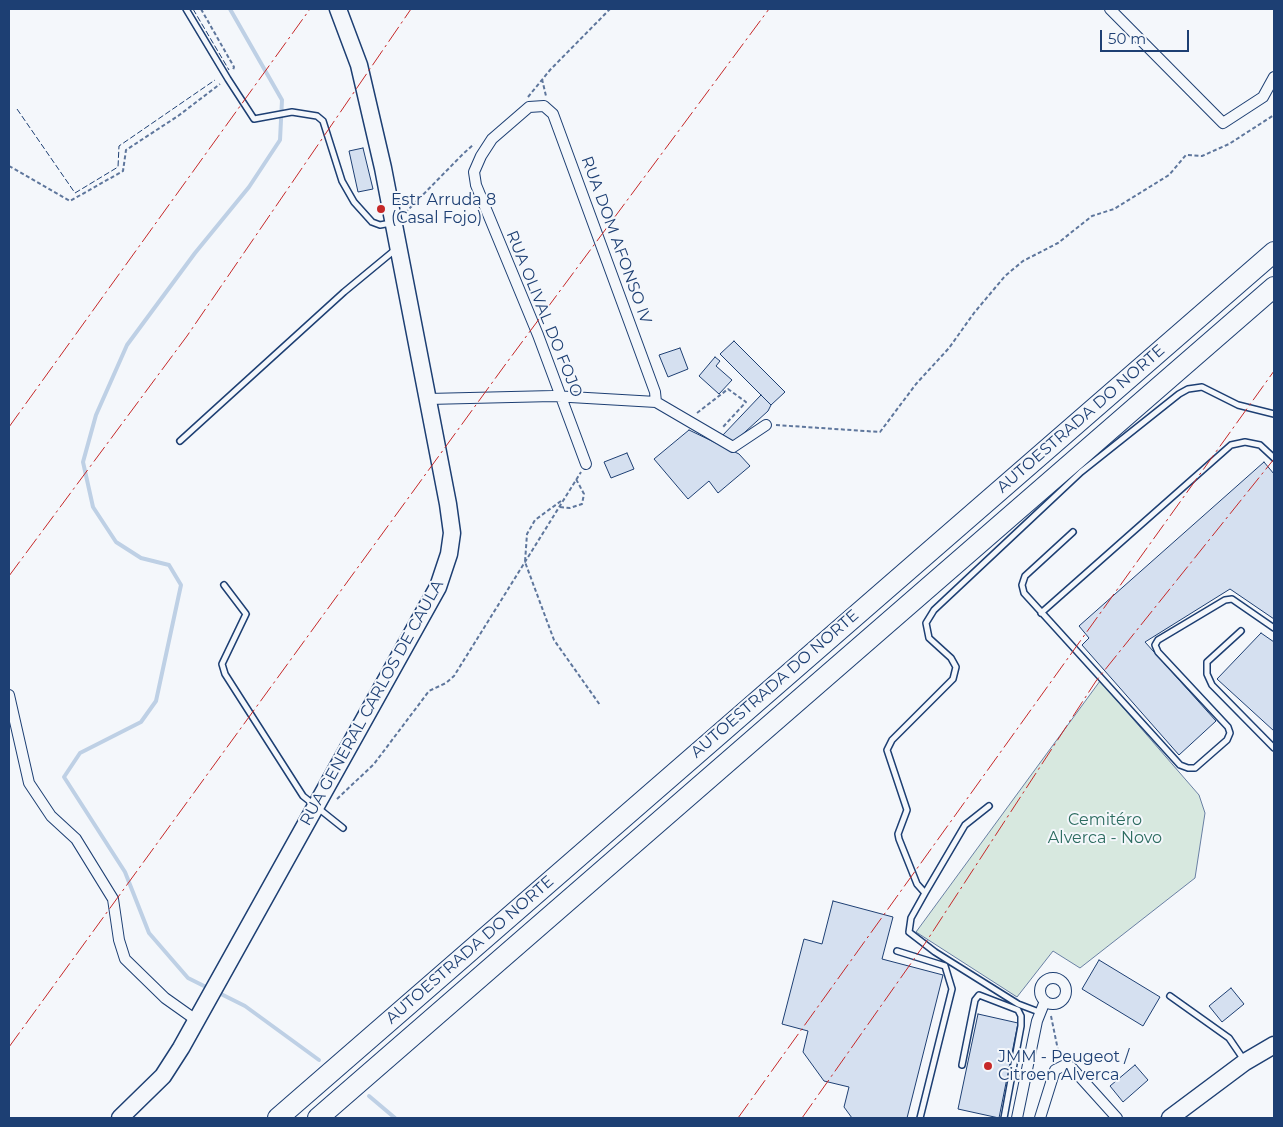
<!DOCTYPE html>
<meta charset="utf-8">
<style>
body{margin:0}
#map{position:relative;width:1283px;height:1127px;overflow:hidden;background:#f4f7fb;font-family:Montserrat,sans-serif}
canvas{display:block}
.frame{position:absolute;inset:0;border:10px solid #1d3f73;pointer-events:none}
.scale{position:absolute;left:1100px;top:30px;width:89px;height:22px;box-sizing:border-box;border:2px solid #1d3f73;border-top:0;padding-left:6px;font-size:15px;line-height:18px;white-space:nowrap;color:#1d3f73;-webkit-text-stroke:4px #f4f7fb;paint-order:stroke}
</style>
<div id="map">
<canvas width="1283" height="1127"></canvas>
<div class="frame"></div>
<div class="scale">50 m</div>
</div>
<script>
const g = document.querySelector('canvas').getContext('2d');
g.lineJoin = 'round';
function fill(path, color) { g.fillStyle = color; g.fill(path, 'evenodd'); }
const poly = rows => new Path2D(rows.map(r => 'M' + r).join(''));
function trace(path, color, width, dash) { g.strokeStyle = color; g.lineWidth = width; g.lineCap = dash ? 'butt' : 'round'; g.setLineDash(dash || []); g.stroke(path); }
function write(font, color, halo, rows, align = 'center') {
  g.font = font + ' Montserrat,sans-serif'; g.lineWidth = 4; g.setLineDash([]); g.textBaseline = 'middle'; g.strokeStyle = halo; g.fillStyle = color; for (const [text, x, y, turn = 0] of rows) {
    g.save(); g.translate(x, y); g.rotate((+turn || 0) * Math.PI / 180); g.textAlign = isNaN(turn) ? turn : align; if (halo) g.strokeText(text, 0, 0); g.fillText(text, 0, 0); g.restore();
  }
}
const green = poly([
 [1100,681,1199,795,1205,813,1195,878,1080,968,1053,951,1017,997,916,932,1100,681]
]);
const stream = poly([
 [210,989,188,978,149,933,125,872,64,777,80,753,141,722,156,701,181,585,169,565,141,558,116,542,93,507,83,462,96,415,127,345,195,253,249,187,280,140,282,100,230,9],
 [217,992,245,1006,319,1060],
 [369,1096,395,1118]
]);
const building = poly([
 [363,148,373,189,358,192,349,151,363,148],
 [734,341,785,392,771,405,720,354,734,341],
 [680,348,688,369,668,377,659,355,680,348],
 [715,357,720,361,716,366,732,380,719,394,699,376,715,357],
 [761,395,771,405,768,411,734,442,722,436,761,395],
 [689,430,739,454,750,466,718,493,709,481,688,499,654,459,689,430],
 [627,453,634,469,611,478,604,462,627,453],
 [1264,462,1274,474,1274,619,1230,589,1145,642,1216,721,1179,755,1082,645,1089,638,1079,626,1264,462],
 [1261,633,1274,642,1274,731,1217,679,1261,633],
 [833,901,893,917,882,959,943,975,907,1118,852,1118,844,1107,849,1087,824,1081,803,1052,808,1031,782,1024,804,939,822,944,833,901],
 [1099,960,1160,997,1143,1026,1082,989,1099,960],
 [1231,988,1244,1004,1222,1022,1209,1006,1231,988],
 [978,1014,1018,1023,999,1118,958,1109,978,1014],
 [1135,1065,1148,1080,1123,1102,1110,1086,1135,1065]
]);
const path = poly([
 [201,9,234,67,233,70],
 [542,79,546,96],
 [528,97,550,70,610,9],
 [9,166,70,201,123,171,126,150,178,116,220,84],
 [405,213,463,154,474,144],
 [697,413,728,389,746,402,723,427],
 [776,425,880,432,916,384,949,348,974,313,1005,276,1023,261,1058,243,1092,216,1114,209,1169,175,1186,155,1202,156,1229,144,1274,115],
 [561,501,535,520,527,534,525,562,554,640,600,705],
 [560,507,570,508,582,504,584,494,576,479],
 [337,799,374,764,429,691,446,683,454,676,581,472],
 [1051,1016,1059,1055]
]);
const service = poly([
 [186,9,228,79,254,119,292,112,317,116,323,121,342,181,354,202,372,222,380,225,391,223],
 [180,441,344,292,396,249],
 [1073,532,1025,576,1022,585,1024,593,1180,765,1188,768,1195,768,1227,740,1230,733,1228,727,1158,652,1155,645,1158,640,1225,600,1232,599,1274,628],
 [224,585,246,614,222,664,225,674,303,796,343,828],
 [1041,613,1231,445,1245,442,1260,445,1274,458],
 [1241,631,1207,662,1207,674,1212,685,1274,748],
 [925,893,965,825,989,806],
 [897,951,945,966,952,989,920,1118],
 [1170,996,1229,1038,1244,1060],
 [1039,1012,1018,1004,935,952,909,932,911,918,925,893,917,884,899,839,898,834,907,810,887,750,892,740,953,679,956,667,951,658,929,638,926,623,934,610,1081,472,1179,394,1188,389,1202,387,1238,405,1274,414],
 [962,1065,975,1000,979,995,1018,1010,1021,1016,1021,1026,1004,1118]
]);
const minor = poly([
 [1110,9,1223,123,1263,97,1274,77],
 [428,399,553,396,656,402,733,447,766,425],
 [586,464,538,335,476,185,474,172,481,156,492,139,529,107,544,106,553,114,655,392,656,402],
 [9,695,29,783,51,816,76,839,113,899,119,940,125,959,165,998,196,1020],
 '1040 991a13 13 0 1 1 26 0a13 13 0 1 1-26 0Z',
 [1017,1118,1037,1021,1045,1001],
 [1040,1118,1055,1070,1065,1065,1071,1067,1117,1118]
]);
const primary = poly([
 [120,1118,163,1076,181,1048,438,587,449,554,452,533,448,504,383,168,359,65,338,9],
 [1170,1118,1245,1062,1274,1045]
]);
const motorway = poly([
 [278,1118,1274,252],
 [318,1118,1274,287]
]);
const fence = poly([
 [193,9,229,70],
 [17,109,75,193,118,167,119,146,215,80]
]);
const power = poly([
 [9,427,310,9],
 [9,576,187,336,411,9],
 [9,1047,505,365,769,9],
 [738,1118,1274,371],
 [802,1118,926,942,1096,681,1274,459]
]);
const markers = [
 [381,209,5,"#c62828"],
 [988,1066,5,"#c62828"]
];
const poiNames = [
 ["Estr Arruda 8",391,200],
 ["(Casal Fojo)",391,218],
 ["JMM - Peugeot /",998,1057],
 ["Citroen Alverca",998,1075]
];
const streetNames = [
 ["RUA DOM AFONSO IV",616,240,70],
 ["RUA OLIVAL DO FOJO",544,314,68],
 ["AUTOESTRADA DO NORTE",1081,419,-41],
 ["AUTOESTRADA DO NORTE",775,684,-41],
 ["RUA GENERAL CARLOS DE CAULA",372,703,-61],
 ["AUTOESTRADA DO NORTE",470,950,-41]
];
const parkNames = [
 ["Cemitéro",1105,820],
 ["Alverca - Novo",1105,838]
];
fill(green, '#d7e8df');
trace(green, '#687fa3', 1);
trace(stream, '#bed0e5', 4);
fill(building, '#d5e0f0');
trace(building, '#1d3f73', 1);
trace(service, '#1d3f73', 8);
trace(minor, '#1d3f73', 12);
trace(primary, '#1d3f73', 19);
trace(motorway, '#1d3f73', 22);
trace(path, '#5e769c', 2, [4, 2.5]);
trace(service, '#f4f7fb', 5);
trace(minor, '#f4f7fb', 10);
trace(primary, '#f4f7fb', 16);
trace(motorway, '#f4f7fb', 20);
trace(fence, '#1d3f73', 1, [6, 2.5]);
trace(power, '#c62828', 1, [18, 4, 2.5, 4]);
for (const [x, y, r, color] of markers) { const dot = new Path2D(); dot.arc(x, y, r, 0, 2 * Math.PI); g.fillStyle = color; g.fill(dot); trace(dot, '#f4f7fb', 2); }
write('16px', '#1d3f73', '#f4f7fb', poiNames, 'left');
write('16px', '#1d3f73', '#f4f7fb', streetNames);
write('16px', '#2c6c60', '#f4f7fb', parkNames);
</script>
